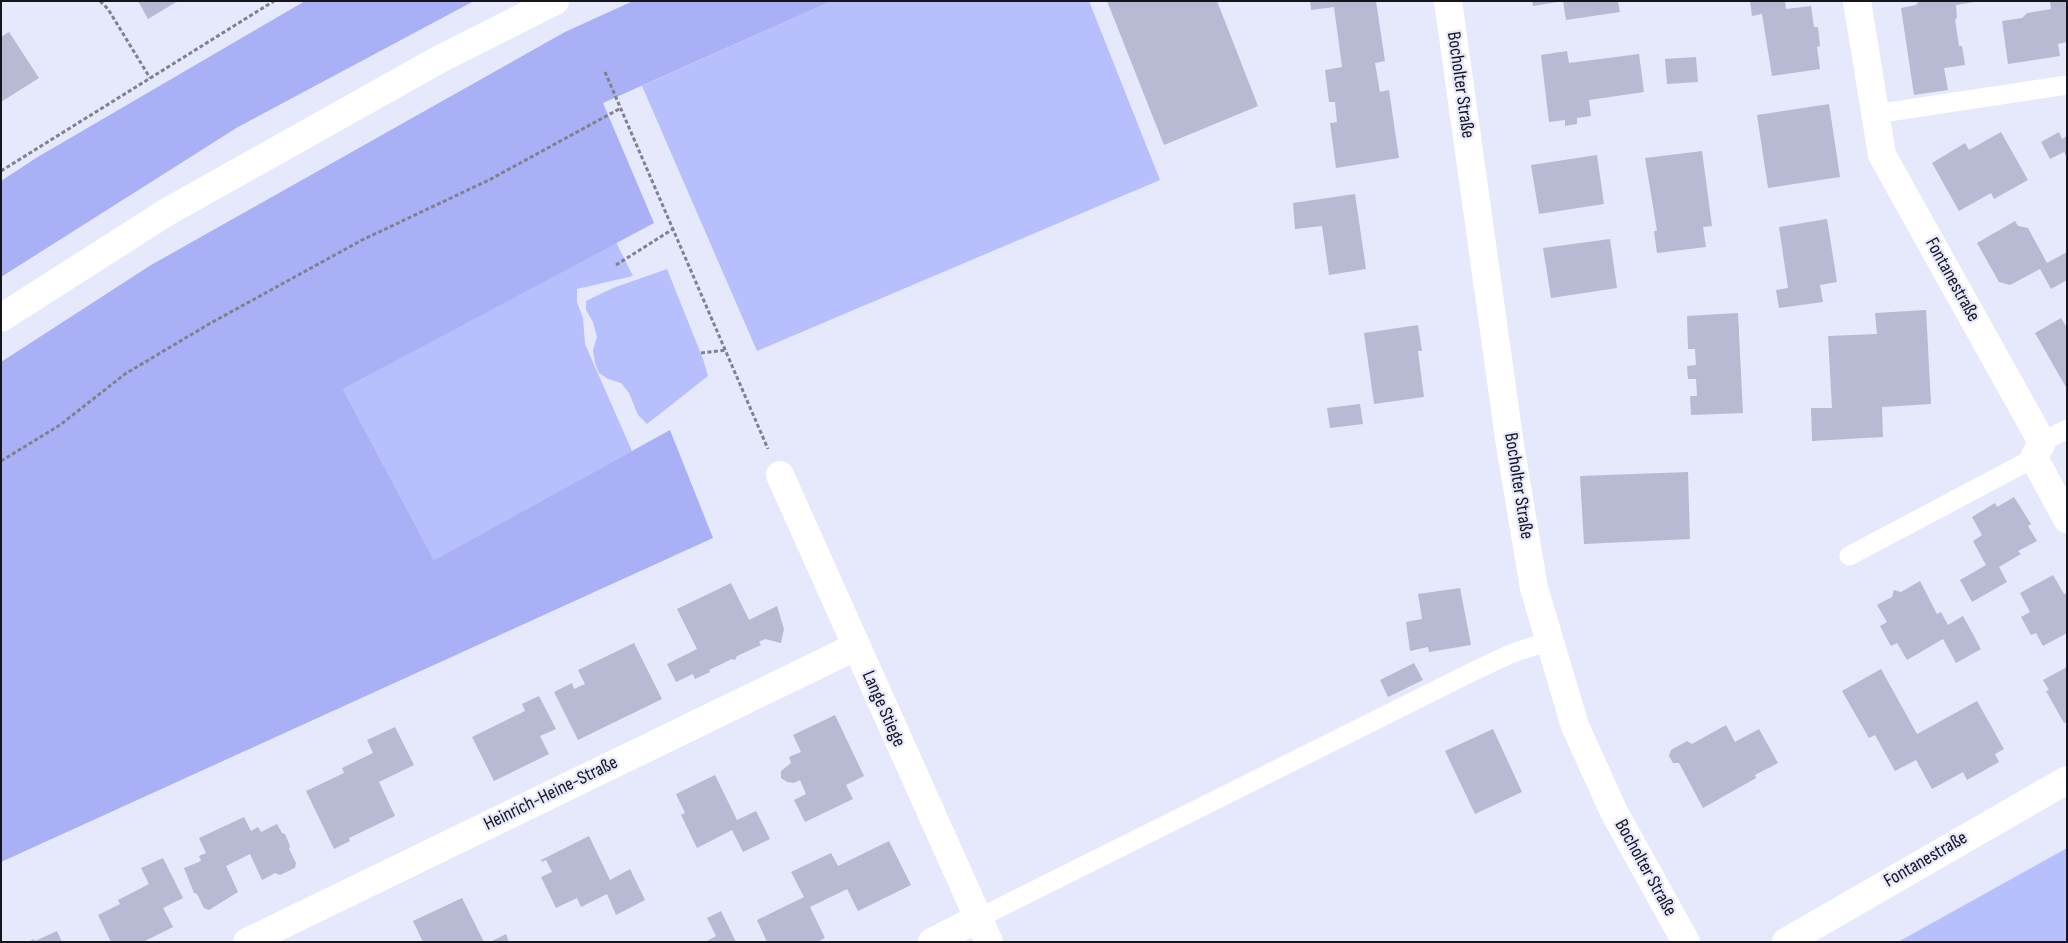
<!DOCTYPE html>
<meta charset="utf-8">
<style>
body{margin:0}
#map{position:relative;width:2068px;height:943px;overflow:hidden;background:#e6e9fc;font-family:"Sofia Sans Condensed",sans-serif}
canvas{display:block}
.frame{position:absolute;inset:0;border:2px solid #14151d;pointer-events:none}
</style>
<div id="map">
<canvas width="2068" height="943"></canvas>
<div class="frame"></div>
</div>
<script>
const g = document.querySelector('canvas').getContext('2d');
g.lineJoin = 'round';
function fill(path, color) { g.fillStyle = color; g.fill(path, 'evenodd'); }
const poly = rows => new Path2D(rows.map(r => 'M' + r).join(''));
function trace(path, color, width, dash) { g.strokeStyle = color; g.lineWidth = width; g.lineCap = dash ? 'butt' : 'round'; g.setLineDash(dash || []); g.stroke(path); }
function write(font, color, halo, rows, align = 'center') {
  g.font = font + ' "Sofia Sans Condensed",sans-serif'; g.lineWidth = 4.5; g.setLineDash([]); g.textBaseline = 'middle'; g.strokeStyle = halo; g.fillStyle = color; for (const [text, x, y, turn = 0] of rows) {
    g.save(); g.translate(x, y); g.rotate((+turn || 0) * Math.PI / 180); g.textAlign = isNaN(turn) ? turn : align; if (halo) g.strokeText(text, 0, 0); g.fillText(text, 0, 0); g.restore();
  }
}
const green = poly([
 [832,1,1089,1,1160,180,757,351,642,86],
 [616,242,633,276,577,289,577,302,583,318,585,344,632,451,434,560,343,389],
 [667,269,703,359,708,376,647,424,638,415,629,393,621,383,608,379,599,373,595,363,593,350,597,337,593,322,586,310,586,301,613,288],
 [2067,848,2067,942,1898,942]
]);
const forest = poly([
 [305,1,474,1,238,127,1,277,1,181,36,158],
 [633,1,832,1,603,103,654,223,343,389,434,560,670,430,713,538,1,862,1,362,151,265,565,32]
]);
const building = poly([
 [138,1,178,1,148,19],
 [1107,1,1217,1,1258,106,1164,145],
 [1310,1,1376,1,1385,61,1375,63,1380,92,1389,90,1399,158,1336,168,1330,123,1337,122,1335,102,1329,102,1325,70,1342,67,1334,7,1311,10],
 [1532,1,1558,1,1558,2,1533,6],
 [1563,1,1618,1,1620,12,1566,20],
 [1750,1,1785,1,1786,9,1811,6,1814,27,1818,27,1820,46,1817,47,1820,69,1772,76,1762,14,1752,16],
 [1919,1,1975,2,1956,5,1957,18,1955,19,1959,46,1962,46,1965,65,1944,68,1948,90,1914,95,1901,8,1916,5],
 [2050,1,2067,1,2067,42,2058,44,2060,56,2008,64,2002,21,2022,18,2027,13,2051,9],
 [9,32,39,78,1,102,1,37],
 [1567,51,1569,63,1639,54,1644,92,1589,100,1591,116,1577,118,1577,124,1565,126,1565,120,1549,122,1541,55],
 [1696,57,1698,82,1667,84,1665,59],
 [1829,104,1840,177,1768,188,1757,115],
 [2001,132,2028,180,1994,199,1991,193,1959,211,1932,163,1965,143,1969,150],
 [2059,132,2062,139,2067,136,2067,158,2064,152,2050,159,2041,142],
 [1702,151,1712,226,1703,227,1706,247,1657,253,1654,231,1657,231,1645,158],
 [1597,155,1604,204,1539,214,1531,165],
 [1355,194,1366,269,1329,275,1322,226,1295,229,1293,203],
 [1827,219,1837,282,1820,285,1823,302,1779,308,1776,290,1788,288,1779,227],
 [2015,221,2018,226,2028,228,2047,263,2067,252,2067,280,2051,289,2040,269,2010,285,1999,282,1977,243],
 [1610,239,1617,288,1551,298,1543,248],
 [1926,310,1931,404,1882,407,1883,437,1812,441,1811,408,1832,408,1828,336,1877,334,1875,313],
 [1738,313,1743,413,1691,415,1690,396,1697,396,1696,379,1688,379,1687,366,1696,365,1695,349,1688,349,1687,316],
 [2061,318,2067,328,2067,389,2035,333],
 [1418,325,1422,351,1418,351,1424,397,1374,404,1364,333],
 [1360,404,1363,424,1330,428,1327,408],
 [1688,472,1690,539,1584,544,1580,476],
 [2014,497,2031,524,2028,526,2037,541,2018,551,2021,554,1999,567,2007,582,1972,602,1960,580,1986,565,1973,541,1982,535,1972,517,1995,503,1997,507],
 [2053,575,2064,594,2067,593,2067,633,2043,646,2036,633,2031,635,2021,617,2030,612,2020,593],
 [1920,581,1937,614,1941,612,1948,625,1963,616,1981,649,1956,663,1943,639,1907,660,1897,643,1891,646,1880,626,1887,622,1877,605,1892,597,1894,590,1901,592],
 [731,583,749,620,777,606,784,629,781,643,765,639,759,642,761,645,737,656,735,660,732,659,709,670,710,672,695,679,693,674,676,682,667,664,697,649,677,609],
 [1460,588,1471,645,1429,652,1428,647,1410,651,1406,622,1422,619,1418,594],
 [634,643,662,699,578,740,554,692,572,683,574,689,585,684,578,670],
 [1414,663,1423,680,1388,697,1380,680],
 [2067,667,2067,722,2064,723,2046,691,2049,690,2043,680],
 [1881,669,1917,734,1977,701,2004,749,1995,754,1999,762,1967,780,1963,772,1932,789,1916,760,1895,771,1875,735,1869,738,1842,691],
 [539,696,556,729,540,736,549,754,494,781,472,737,525,711,522,704],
 [835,715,864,776,846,785,853,799,805,822,794,800,806,794,800,780,794,783,787,782,781,778,781,771,791,763,789,757,801,752,793,735],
 [1726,725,1735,742,1759,729,1778,763,1755,775,1756,778,1703,808,1679,763,1673,763,1669,756,1671,750,1687,741,1692,744],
 [395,727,414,765,379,782,395,816,349,838,350,841,334,849,306,791,344,773,342,768,373,753,367,740],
 [1493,729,1522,792,1475,814,1445,751],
 [715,775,737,820,756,811,770,839,743,852,732,830,697,848,681,815,685,813,676,794],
 [244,817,251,831,258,827,261,832,277,824,282,833,285,834,290,846,289,849,296,863,295,868,280,875,275,873,262,880,250,854,226,866,238,892,209,910,204,908,197,894,194,893,184,868,201,861,199,856,206,853,199,838],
 [589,836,610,880,630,869,645,900,616,915,607,894,581,907,577,898,556,908,541,877,552,872,546,860,542,862,541,860],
 [889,841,911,885,858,911,847,889,810,907,825,938,817,942,767,942,757,920,804,897,791,872,831,853,838,866],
 [163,858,183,898,163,908,173,927,143,942,111,942,98,915,120,904,118,900,149,884,141,868],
 [462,898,484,942,423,942,413,921],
 [721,911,736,942,705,942,716,936,707,918],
 [57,931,62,942,28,942,34,939,35,941],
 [506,934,509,942,490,942]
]);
const path = poly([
 [100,1,108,9,150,78],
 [605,72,768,449],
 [1,171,274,1],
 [616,265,673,229],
 [701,353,726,350],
 [1,461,60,425,125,374,209,324,362,240,489,180,621,108]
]);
const service = poly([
 [1875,114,2067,85],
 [2042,442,2067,429],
 [1849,556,2034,458],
 [979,918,1472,672,1510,654,1549,641]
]);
const minor = poly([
 [1857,1,1882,155,2042,442,2034,458,2067,519],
 [780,475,989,942],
 [247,942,855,647],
 [932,942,979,918],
 [1786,942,2067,780]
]);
const tertiary = poly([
 [1448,1,1510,445,1534,588,1575,726,1614,812,1686,942]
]);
const primary = poly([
 [1,318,167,212,440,59,555,1]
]);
const streetNames = [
 ["Bocholter Straße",1460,85,82],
 ["Fontanestraße",1952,280,61],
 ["Bocholter Straße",1518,486,81],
 ["Lange Stiege",883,709,66],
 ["Heinrich-Heine-Straße",551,794,-26],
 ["Fontanestraße",1926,860,-30],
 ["Bocholter Straße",1645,868,61]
];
fill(green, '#b7bffd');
fill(forest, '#a9b0f6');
fill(building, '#b7bad2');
trace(path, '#7f818e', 3, [4, 2.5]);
trace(service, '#fff', 19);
trace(minor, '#fff', 28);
trace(tertiary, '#fff', 28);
trace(primary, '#fff', 28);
write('19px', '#14151d', '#e6e9fc', streetNames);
</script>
